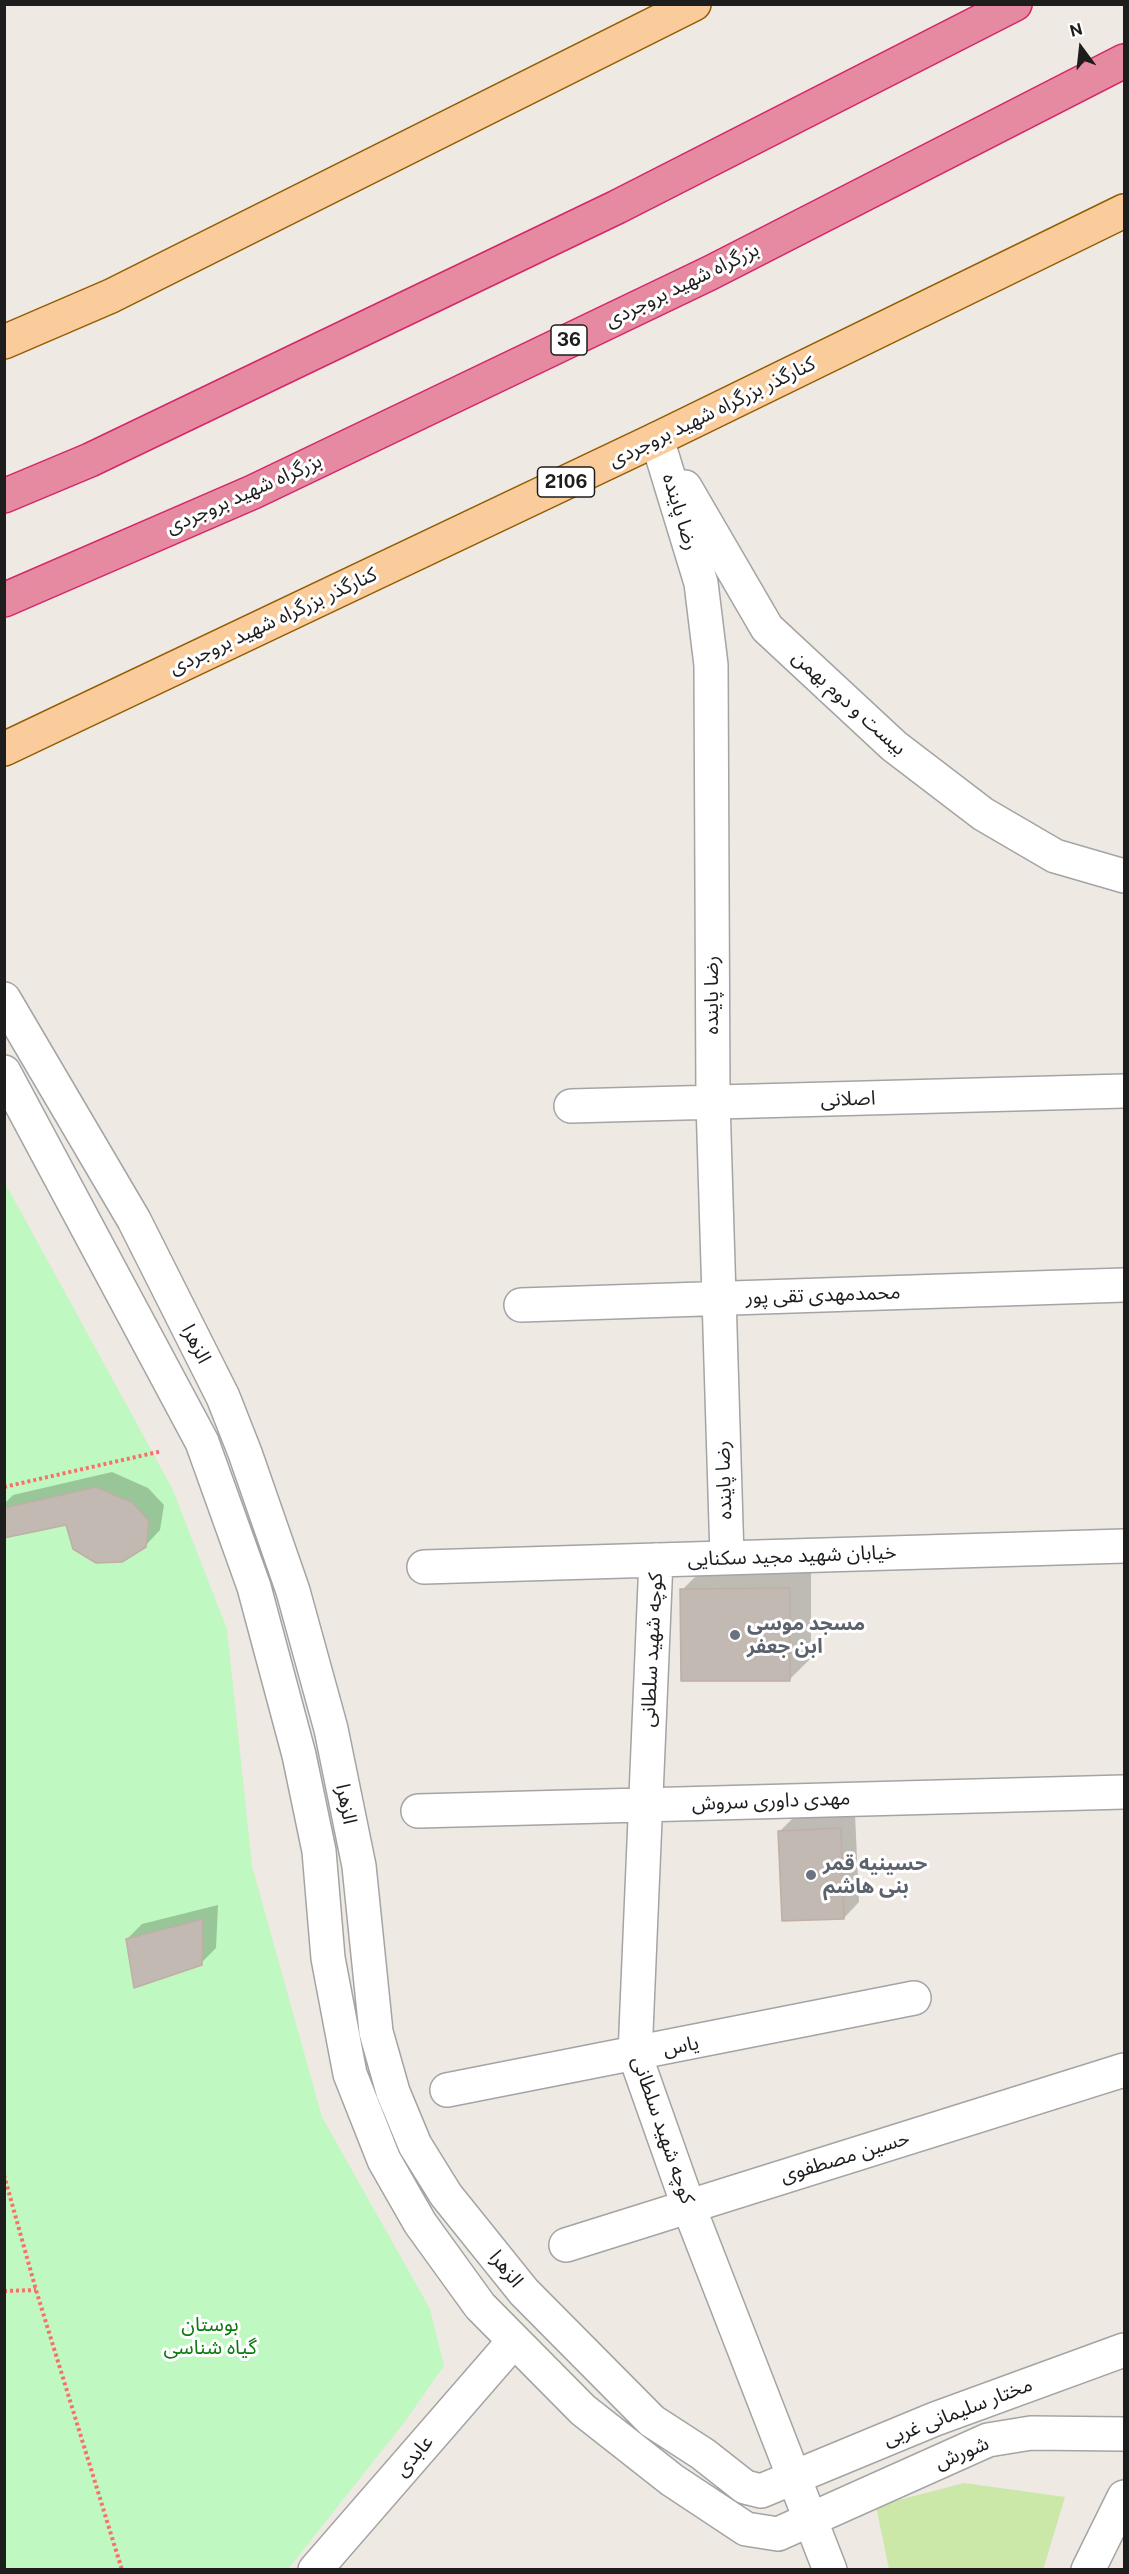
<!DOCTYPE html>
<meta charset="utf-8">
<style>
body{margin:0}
#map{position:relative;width:1129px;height:2574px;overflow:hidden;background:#eee9e2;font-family:"Public Sans",sans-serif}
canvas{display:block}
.frame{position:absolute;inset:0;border:6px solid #1d1d1d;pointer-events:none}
.north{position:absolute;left:1051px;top:18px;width:60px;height:60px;-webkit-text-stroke:4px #fff;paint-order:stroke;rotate:345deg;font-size:16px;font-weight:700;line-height:24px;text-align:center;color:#1d1d1d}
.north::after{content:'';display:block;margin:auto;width:21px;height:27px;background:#1d1d1d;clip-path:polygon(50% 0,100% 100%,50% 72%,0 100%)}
</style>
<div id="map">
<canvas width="1129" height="2574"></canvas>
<div class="frame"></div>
<div class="north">N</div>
</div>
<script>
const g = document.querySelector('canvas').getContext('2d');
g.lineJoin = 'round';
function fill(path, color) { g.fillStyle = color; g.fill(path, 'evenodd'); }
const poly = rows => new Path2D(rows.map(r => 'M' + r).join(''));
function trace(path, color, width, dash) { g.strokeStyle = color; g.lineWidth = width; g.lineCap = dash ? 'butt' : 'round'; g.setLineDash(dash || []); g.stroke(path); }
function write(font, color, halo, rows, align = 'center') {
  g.font = font + ' "Public Sans","Noto Sans Arabic",sans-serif'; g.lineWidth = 6; g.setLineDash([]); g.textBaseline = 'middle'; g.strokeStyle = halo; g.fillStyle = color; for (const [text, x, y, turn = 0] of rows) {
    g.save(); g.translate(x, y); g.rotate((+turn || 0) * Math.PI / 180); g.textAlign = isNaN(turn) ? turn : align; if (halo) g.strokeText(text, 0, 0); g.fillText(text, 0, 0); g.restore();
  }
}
const grass = poly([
 [964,2483,1065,2497,1043,2570,889,2569,876,2506]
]);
const park = poly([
 [4,1181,172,1488,227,1629,252,1866,322,2117,430,2309,444,2366,403,2424,288,2569,5,2569]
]);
const shadow = poly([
 [112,1472,148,1488,164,1505,160,1530,145,1546,67,1524,4,1534,4,1504,13,1495],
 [811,1567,811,1658,789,1680,682,1590,704,1568],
 [855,1814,859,1902,844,1918,780,1831,795,1816],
 [218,1905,216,1948,201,1963,127,1939,142,1924]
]);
const building = poly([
 [96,1487,133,1503,149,1521,146,1547,122,1562,96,1563,73,1549,66,1525,4,1538,4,1508,96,1487],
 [790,1588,790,1681,681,1681,680,1589,790,1588],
 [841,1828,844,1919,782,1921,778,1831,841,1828],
 [203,1919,202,1965,134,1988,126,1939,203,1919]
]);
const path = poly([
 [4,1487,162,1451],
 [4,2175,36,2290,122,2570],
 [4,2291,36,2290]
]);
const minor = poly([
 [657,439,701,583,711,665,713,1102,727,1557],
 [685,487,767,628,894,746,983,814,1055,856,1124,876],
 [4,999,134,1220,223,1397,245,1453,293,1591,331,1729,359,1866,376,2032,393,2092,415,2145,446,2195,524,2292,652,2421,703,2454,745,2487,761,2491,935,2419,1124,2350],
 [4,1072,202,1442,254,1587,299,1755,319,1851,328,1958,350,2074,384,2160,420,2223,480,2306,583,2410,672,2480,746,2529,778,2534,988,2440,1031,2433,1124,2434],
 [571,1106,1124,1091],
 [521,1305,1124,1285],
 [656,1560,635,2055,688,2205,830,2570],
 [424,1567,1124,1546],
 [418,1811,1124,1792],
 [447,2090,914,1998],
 [566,2245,1124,2070],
 [315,2570,513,2342],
 [1088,2570,1124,2497]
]);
const major = poly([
 [4,342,111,296,694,4],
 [4,749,657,439,1124,211]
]);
const highway = poly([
 [4,496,90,460,617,207,1015,4],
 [4,600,253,492,710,273,1124,61]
]);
const markers = [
 [735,1635,6,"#6b7280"],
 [811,1875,6,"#6b7280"]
];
const shields = [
 [569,340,36],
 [566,482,57]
];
const shieldNames = [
 ["36",569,340],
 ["2106",566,482]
];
const streetNames = [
 ["بزرگراه شهید بروجردی",682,285,-26],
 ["کنارگذر بزرگراه شهید بروجردی",712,412,-26],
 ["بزرگراه شهید بروجردی",244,494,-24],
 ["رضا پاینده",680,512,73],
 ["کنارگذر بزرگراه شهید بروجردی",273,621,-25],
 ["بیست و دوم بهمن",849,703,42],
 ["رضا پاینده",712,995,-90],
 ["اصلانی",848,1099,-2],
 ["محمدمهدی تقی پور",823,1295,-2],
 ["الزهرا",196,1344,63],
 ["رضا پاینده",724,1480,-92],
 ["خیابان شهید مجید سکنایی",792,1556,-2],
 ["کوچه شهید سلطانی",652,1650,-87],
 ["مهدی داوری سروش",771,1801,-2],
 ["الزهرا",346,1804,79],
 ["یاس",681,2046,-11],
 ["کوچه شهید سلطانی",663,2130,71],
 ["حسین مصطفوی",845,2157,-17],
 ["الزهرا",506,2269,51],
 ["مختار سلیمانی غربی",958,2412,-21],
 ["شورش",962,2453,-22],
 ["عابدی",414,2456,-49]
];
const worshipNames = [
 ["مسجد موسی",747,1624],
 ["ابن جعفر",747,1647],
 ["حسینیه قمر",823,1864],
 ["بنی هاشم",823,1887]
];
const parkNames = [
 ["بوستان",210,2325],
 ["گیاه شناسی",210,2348]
];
fill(grass, '#cbe8a8');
fill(park, '#bff8c0');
fill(shadow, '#0003');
fill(building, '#c2b9b2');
trace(building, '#bfafa5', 1.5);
trace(minor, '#a4a4a4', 36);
trace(major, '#935c02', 36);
trace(highway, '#d5266b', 36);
trace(path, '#f87169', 4, [3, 3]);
trace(minor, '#fff', 33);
trace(major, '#facc9b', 33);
trace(highway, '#e58aa0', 33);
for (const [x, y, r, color] of markers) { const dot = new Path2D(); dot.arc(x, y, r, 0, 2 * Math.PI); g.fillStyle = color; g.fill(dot); trace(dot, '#fff', 2); }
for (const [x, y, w] of shields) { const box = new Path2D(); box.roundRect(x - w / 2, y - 15, w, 30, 4.5); g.fillStyle = '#fff'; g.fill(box); trace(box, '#1d1d1d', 1.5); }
write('bold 18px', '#1d1d1d', null, shieldNames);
write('20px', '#1d1d1d', '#fff', streetNames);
write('bold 20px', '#5b616d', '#fff', worshipNames, 'left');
write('20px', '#0c7910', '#fff', parkNames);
</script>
